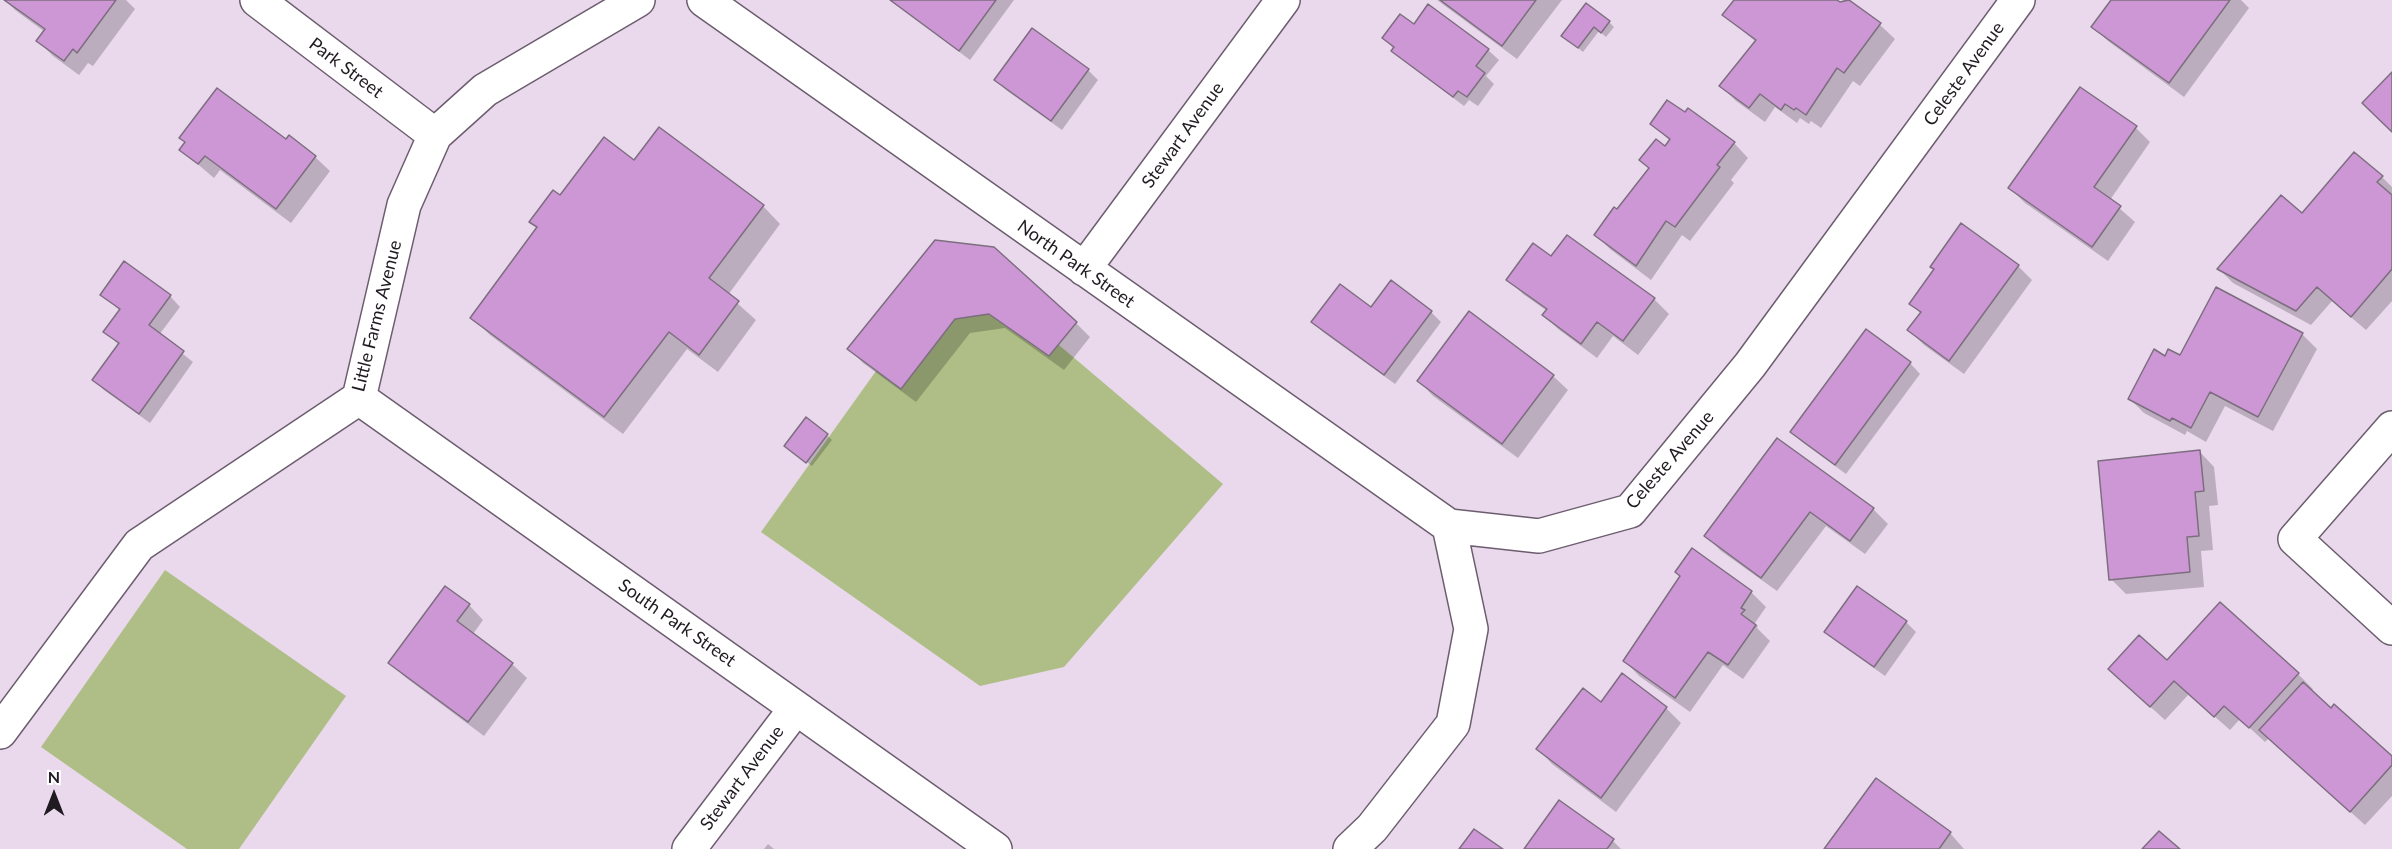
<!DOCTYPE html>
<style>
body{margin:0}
#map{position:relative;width:2392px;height:849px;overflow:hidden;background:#ead9ed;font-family:Lato,sans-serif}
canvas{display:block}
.north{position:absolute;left:24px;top:765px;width:60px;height:60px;-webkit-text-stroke:4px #fff;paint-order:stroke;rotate:0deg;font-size:16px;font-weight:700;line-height:24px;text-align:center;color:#201a21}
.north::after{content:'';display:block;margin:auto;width:21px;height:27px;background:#201a21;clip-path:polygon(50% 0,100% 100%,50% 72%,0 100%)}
</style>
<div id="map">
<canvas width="2392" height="849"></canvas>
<div class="north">N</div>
</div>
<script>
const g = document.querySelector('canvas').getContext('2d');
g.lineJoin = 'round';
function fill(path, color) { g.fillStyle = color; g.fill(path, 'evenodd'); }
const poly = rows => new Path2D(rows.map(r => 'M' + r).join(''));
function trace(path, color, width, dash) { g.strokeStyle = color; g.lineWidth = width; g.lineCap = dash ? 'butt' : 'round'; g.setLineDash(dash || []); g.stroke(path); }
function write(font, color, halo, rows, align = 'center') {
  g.font = font + ' Lato,sans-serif'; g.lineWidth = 5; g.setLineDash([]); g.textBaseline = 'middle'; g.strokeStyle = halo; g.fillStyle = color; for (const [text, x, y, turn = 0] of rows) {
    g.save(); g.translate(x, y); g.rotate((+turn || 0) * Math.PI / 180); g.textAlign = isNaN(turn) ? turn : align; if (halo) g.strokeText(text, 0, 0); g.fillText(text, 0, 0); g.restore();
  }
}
const green = poly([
 [981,279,1223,484,1064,667,980,686,761,532,941,280],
 [165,570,346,696,239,849,187,849,41,747]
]);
const shadow = poly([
 [5,0,126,0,135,9,93,66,88,63,79,75,53,56,38,41,45,32,15,10],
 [891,0,1014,0,970,60],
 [1437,0,1562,0,1517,59],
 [1736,0,1835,0,1840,4,1843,0,1846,0,1880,25,1895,39,1860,86,1853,81,1821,128,1811,121,1809,124,1800,118,1797,123,1775,107,1765,122,1736,101,1721,86,1756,42,1724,15],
 [2113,0,2241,0,2249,8,2184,97,2108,41,2093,27],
 [1609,22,1614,27,1606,37,1599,31,1583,52,1563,36],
 [1414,26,1488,50,1499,60,1486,76,1494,84,1478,106,1469,100,1464,106,1404,61,1384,38],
 [1088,70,1098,80,1062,130,1006,90,996,80],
 [1652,124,1734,143,1748,158,1731,180,1734,183,1690,241,1682,235,1651,280,1610,249,1596,235,1618,211,1650,169,1641,160,1665,148,1670,141],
 [2136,128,2150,142,2110,200,2135,222,2108,261,2025,203,2010,188],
 [286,141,315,157,330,171,291,223,220,170,214,178,181,150],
 [635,162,763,206,780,224,728,295,756,320,718,372,687,349,623,434,490,335,472,317,538,229,531,222,560,197],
 [2382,177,2392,187,2392,301,2366,330,2332,301,2311,325,2233,283,2219,269,2302,215],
 [936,241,1076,323,1090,337,1064,370,1005,328,970,333,916,402,863,363,849,349],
 [1552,258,1654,299,1669,314,1638,355,1613,336,1597,358,1558,329,1544,315,1547,311,1523,294,1508,279],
 [2018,266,2032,280,1964,374,1924,345,1909,330,1921,314,1911,304],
 [102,294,170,296,180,307,159,335,193,362,150,423,104,390,94,380,119,345,105,332,120,311],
 [1372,309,1431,312,1441,322,1395,384,1323,332,1313,322],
 [1866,331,1910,363,1920,374,1846,474,1802,442,1792,432],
 [2302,334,2317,349,2273,431,2225,406,2206,442,2187,431,2185,435,2144,413,2130,399,2180,357],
 [1553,376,1568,390,1518,458,1433,396,1419,381],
 [827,435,832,440,812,466,791,450],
 [1777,440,1873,509,1888,524,1865,554,1826,526,1777,591,1721,551,1706,536],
 [2200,452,2214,467,2218,505,2209,506,2213,550,2201,551,2204,587,2126,594,2111,579],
 [1693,550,1751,592,1766,607,1755,623,1758,626,1757,628,1770,641,1743,679,1723,665,1690,712,1639,676,1625,661,1682,576],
 [2220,604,2298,674,2313,689,2311,691,2392,758,2392,796,2365,825,2269,738,2265,742,2240,719,2230,730,2189,694,2165,720,2124,683,2167,662],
 [469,605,483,620,473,634,512,664,527,678,484,736,405,677,390,662],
 [1906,622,1916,632,1885,676,1837,642,1826,632],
 [1622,675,1666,708,1681,723,1616,812,1552,764,1538,749,1601,704],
 [1877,780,1950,833,1964,849,1826,849],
 [1613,841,1621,849,1526,849],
 [768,844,774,849,764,849]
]);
const building = poly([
 [4,0,116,0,77,53,73,49,64,61,36,41,45,29,4,0],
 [890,0,996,0,959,51,890,0],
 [1440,0,1536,0,1502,46,1440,0],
 [1734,0,1837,0,1840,2,1849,0,1881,23,1844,73,1837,68,1806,115,1796,108,1794,110,1785,104,1781,110,1760,94,1749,108,1719,86,1756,40,1722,15,1734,0],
 [2111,0,2230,0,2169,83,2091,27,2111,0],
 [1586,3,1610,21,1601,33,1594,27,1578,48,1561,36,1586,3],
 [1428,4,1489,49,1476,66,1485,73,1467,97,1458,91,1453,97,1391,51,1394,47,1382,38,1400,14,1414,24,1428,4],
 [1032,28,1089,69,1051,121,994,80,1032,28],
 [2392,72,2392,132,2362,103,2392,72],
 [2080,87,2137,126,2094,187,2121,206,2092,247,2008,188,2080,87],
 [217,88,286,139,289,135,316,156,276,209,205,156,198,164,179,150,185,142,179,138,217,88],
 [1667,100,1685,112,1688,108,1735,142,1717,165,1720,167,1675,227,1666,221,1636,266,1594,235,1614,207,1617,209,1649,168,1639,160,1656,139,1665,146,1670,139,1650,124,1667,100],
 [659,127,764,205,709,278,739,301,699,355,669,332,604,417,470,318,537,227,529,222,553,190,560,195,604,137,634,160,659,127],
 [2354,152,2383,176,2377,182,2392,195,2392,269,2351,317,2317,287,2296,311,2217,269,2281,195,2302,213,2354,152],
 [1961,223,2019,265,1949,361,1907,330,1921,312,1909,304,1934,269,1930,267,1961,223],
 [1567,235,1655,298,1623,341,1597,322,1581,344,1542,315,1547,309,1506,280,1533,243,1551,256,1567,235],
 [935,240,994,247,1077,322,1049,356,989,314,955,319,901,389,847,349,935,240],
 [124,261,171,295,149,325,184,351,139,414,92,380,119,343,103,332,120,309,100,295,124,261],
 [1391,280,1432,311,1384,375,1311,322,1340,284,1371,307,1391,280],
 [2216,287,2303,333,2258,417,2210,392,2191,428,2172,418,2170,421,2128,399,2154,349,2165,356,2168,349,2180,355,2216,287],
 [1469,311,1554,375,1502,444,1417,381,1469,311],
 [1866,329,1911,362,1835,465,1790,432,1866,329],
 [806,417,828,434,806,463,784,446,806,417],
 [1777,438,1874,508,1850,541,1810,512,1761,578,1704,536,1777,438],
 [2200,450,2204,491,2195,492,2199,536,2187,537,2190,572,2109,580,2098,461,2200,450],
 [1692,548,1752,591,1741,608,1745,610,1741,614,1756,625,1728,665,1708,652,1675,698,1623,661,1680,576,1675,572,1692,548],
 [445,586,470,604,457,621,513,663,468,722,388,663,445,586],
 [1857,586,1907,621,1874,667,1824,632,1857,586],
 [2220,602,2299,673,2249,728,2224,706,2214,717,2174,681,2150,707,2108,669,2139,635,2167,660,2220,602],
 [1622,673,1667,707,1601,798,1536,749,1583,688,1601,702,1622,673],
 [2303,682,2331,708,2334,704,2392,756,2392,765,2350,812,2259,730,2303,682],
 [1876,778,1951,832,1939,849,1824,849,1876,778],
 [1559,800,1614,839,1607,849,1524,849,1559,800],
 [1474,829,1503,849,1459,849,1474,829],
 [2159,831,2180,849,2142,849,2159,831]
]);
const street = poly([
 [257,0,435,135],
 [704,0,1449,526,1539,536,1630,511,1750,365,2018,0],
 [1084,269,1283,0],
 [359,398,995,849],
 [2392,428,2295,539,2392,628],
 [0,732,139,545,359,398,404,205,435,135,485,90,638,0],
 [689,849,796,708],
 [1350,849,1372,828,1453,724,1471,629,1449,526]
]);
const streetNames = [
 ["Park Street",346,68,37],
 ["Celeste Avenue",1964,74,-54],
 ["Stewart Avenue",1183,135,-54],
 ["North Park Street",1076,264,35],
 ["Little Farms Avenue",377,316,-76],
 ["Celeste Avenue",1670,460,-49],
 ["South Park Street",677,623,35],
 ["Stewart Avenue",742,778,-53]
];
fill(green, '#aebe86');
fill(shadow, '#0003');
fill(building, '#cd97d6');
trace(building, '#7d6e7f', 1.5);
trace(street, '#6c5d6e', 36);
trace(street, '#fff', 33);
write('18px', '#201a21', '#fff', streetNames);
</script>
